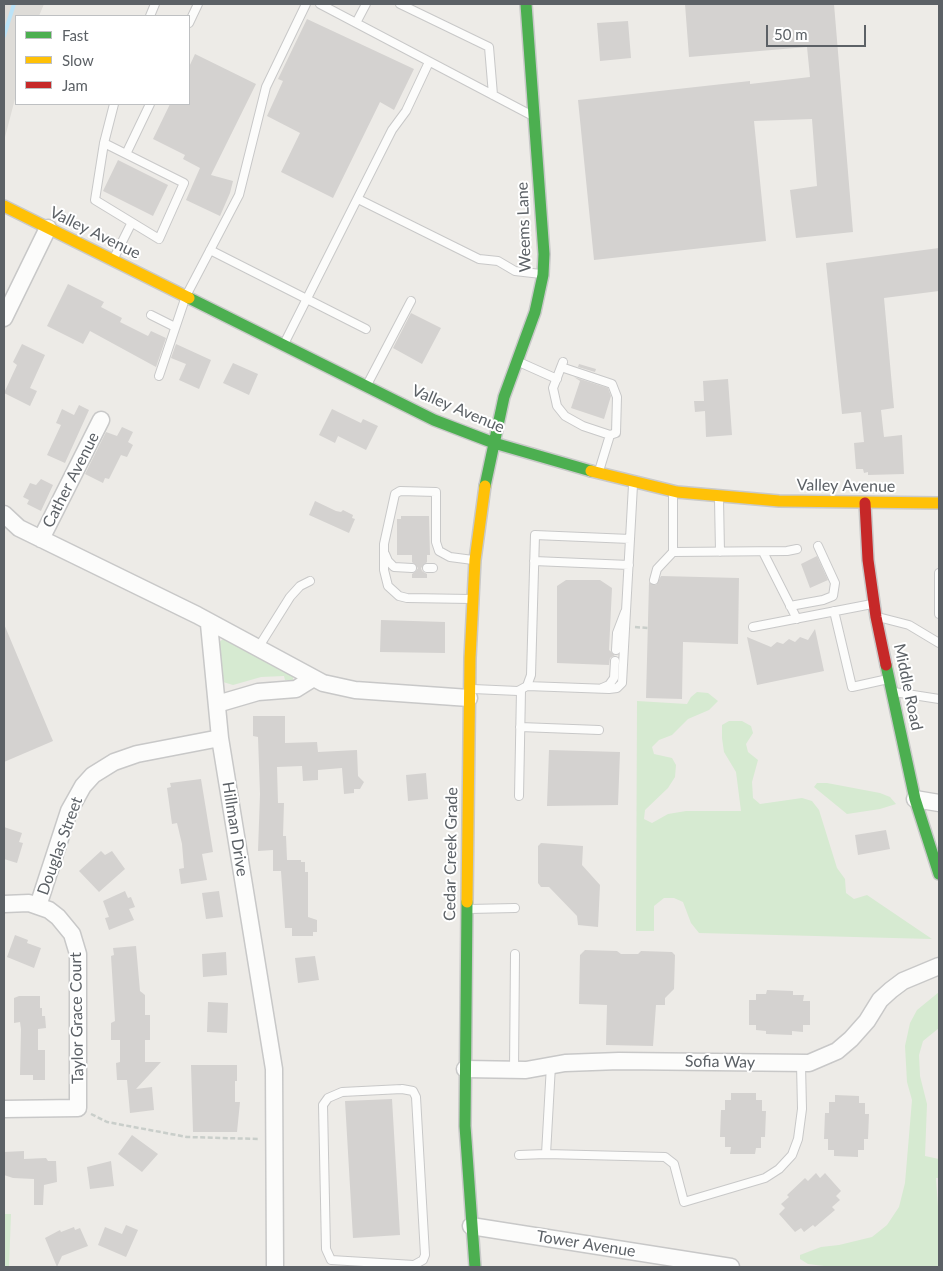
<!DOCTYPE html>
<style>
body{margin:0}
#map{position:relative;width:943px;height:1271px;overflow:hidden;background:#edebe7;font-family:Lato,sans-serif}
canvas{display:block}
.frame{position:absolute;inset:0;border:5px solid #5c6166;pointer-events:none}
.legend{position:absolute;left:15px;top:15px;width:175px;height:90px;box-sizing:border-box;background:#fff;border:1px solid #bec0c2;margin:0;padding:6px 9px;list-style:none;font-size:15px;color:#5c6166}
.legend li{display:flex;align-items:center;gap:10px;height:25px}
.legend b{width:25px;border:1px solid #bec0c2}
.scale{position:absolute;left:766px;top:25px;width:100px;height:22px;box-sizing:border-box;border:2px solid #5c6166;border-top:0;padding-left:6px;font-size:15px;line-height:18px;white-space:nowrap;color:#5c6166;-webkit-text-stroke:4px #fff;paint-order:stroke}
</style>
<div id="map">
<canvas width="943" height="1271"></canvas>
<div class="frame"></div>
<ul class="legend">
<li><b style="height:6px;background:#4caf50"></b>Fast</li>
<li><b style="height:6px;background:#ffc107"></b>Slow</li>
<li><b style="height:6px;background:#c62828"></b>Jam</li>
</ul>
<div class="scale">50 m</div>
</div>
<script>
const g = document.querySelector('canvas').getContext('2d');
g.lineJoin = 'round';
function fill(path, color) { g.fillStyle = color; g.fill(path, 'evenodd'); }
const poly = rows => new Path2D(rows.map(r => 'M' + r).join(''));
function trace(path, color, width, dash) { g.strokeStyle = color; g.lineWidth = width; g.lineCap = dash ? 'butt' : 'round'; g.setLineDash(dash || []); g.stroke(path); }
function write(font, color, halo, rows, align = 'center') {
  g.font = font + ' Lato,sans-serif'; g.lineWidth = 4; g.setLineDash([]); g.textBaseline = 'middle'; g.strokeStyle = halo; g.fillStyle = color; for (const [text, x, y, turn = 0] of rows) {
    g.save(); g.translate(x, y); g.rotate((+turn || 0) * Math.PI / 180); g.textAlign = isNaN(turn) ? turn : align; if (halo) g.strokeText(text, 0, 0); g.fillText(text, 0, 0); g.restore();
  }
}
const industrial = poly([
 [4,4,44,4,39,16,16,16,16,95,4,141]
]);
const green = poly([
 [223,639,228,639,293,676,293,680,285,680,284,676,261,677,233,685,223,682,222,685,218,643],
 [697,692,708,693,718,701,709,710,688,719,672,735,659,740,652,747,654,754,672,758,676,765,675,777,668,788,645,810,644,819,652,823,668,814,686,811,741,811,736,772,724,752,722,738,722,725,729,721,742,721,751,726,753,733,746,744,748,752,758,760,752,782,753,798,760,804,802,798,812,801,819,810,837,868,845,879,846,893,854,899,867,895,932,939,699,933,691,923,683,902,674,898,664,898,654,906,654,931,636,931,637,701,687,704,691,697],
 [817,783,827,783,880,793,890,797,896,804,880,809,847,814,814,787],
 [939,992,939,1028,923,1041,919,1055,920,1076,927,1104,925,1156,939,1159,939,1178,936,1178,939,1221,939,1267,832,1267,808,1264,800,1259,800,1255,821,1247,839,1245,872,1237,887,1225,899,1207,905,1183,912,1100,907,1082,905,1046,910,1023,917,1010],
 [4,1214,11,1214,9,1267,4,1267]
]);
const stream = poly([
 [4,36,14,4]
]);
const building = poly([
 [685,4,834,4,853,232,796,238,790,190,817,186,812,119,754,121,766,241,594,260,578,100,750,81,750,84,810,77,807,47,689,57],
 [307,19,414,69,394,110,380,102,333,198,281,172,300,133,267,116,283,81,278,79],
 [628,21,631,58,600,61,597,23],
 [195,54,256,84,211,175,233,181,230,193,220,216,186,200,200,168,183,159,185,155,153,139,170,104,189,104,189,67],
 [118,160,168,185,153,216,103,191],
 [939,248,939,291,884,298,894,408,881,410,884,437,902,435,904,474,868,475,868,472,864,473,863,469,856,469,854,443,864,442,861,412,842,414,826,263],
 [68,284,104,302,101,307,122,318,120,322,148,336,151,331,166,338,156,367,90,331,83,344,47,326],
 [411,313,441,328,422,364,393,348],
 [22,344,45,355,30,388,37,391,30,406,4,393,17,365,13,362],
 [176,344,211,360,199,389,179,380,186,364,171,358],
 [233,363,258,374,249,395,223,383],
 [579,364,596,369,595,372,578,367],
 [574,377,608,388,611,396,604,419,571,408,580,381],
 [728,379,732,435,706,437,705,411,695,412,694,401,704,401,703,381],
 [79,405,89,410,65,463,47,455,61,425,56,423,62,409,74,415],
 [332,409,361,423,363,419,378,426,366,450,338,436,335,443,319,435],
 [122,427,133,432,128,442,133,445,127,457,121,455,109,479,105,478,103,483,85,474,106,432,117,436],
 [41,479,53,485,41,511,27,504,29,500,23,497,30,483,36,485],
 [315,501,336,511,341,512,343,510,353,515,352,518,355,519,349,533,309,515],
 [401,516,429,516,430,555,427,555,427,562,421,568,422,571,427,574,427,578,412,578,412,574,416,571,418,568,412,562,412,555,397,555,397,519,401,519],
 [817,556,828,580,810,588,801,564],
 [661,576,739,578,738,644,683,642,682,699,646,698,649,582,656,585],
 [566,580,600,580,612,588,609,650,615,655,610,658,609,665,557,663,557,586],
 [381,620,445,622,445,653,380,652],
 [4,624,53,741,4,762],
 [815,629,824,671,757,685,747,637,771,647,777,642,783,644,789,639,795,642,800,637,808,640],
 [253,716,285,716,285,743,317,742,318,752,357,750,358,776,364,782,360,789,354,789,354,793,344,794,342,768,318,770,318,780,303,781,302,766,277,767,278,803,284,803,283,836,286,836,287,860,301,860,301,862,305,862,305,872,308,872,308,917,317,920,317,932,313,932,313,936,292,936,292,928,285,928,281,871,273,871,273,850,258,851,260,794,258,737,253,736],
 [549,750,620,752,618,805,547,806],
 [426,773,428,799,408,801,406,775],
 [201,779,213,852,202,854,207,880,181,884,179,869,184,868,182,844,177,823,172,824,167,788,171,787,170,783],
 [4,827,22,833,19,842,23,843,17,863,4,859],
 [886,830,890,849,858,855,855,835],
 [541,843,583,846,582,865,600,885,598,927,578,925,577,916,549,887,541,887,538,883,538,846],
 [101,851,105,855,112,851,125,869,99,892,79,871],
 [125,891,128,898,131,897,135,907,129,909,134,920,109,930,105,918,109,917,103,901],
 [219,891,223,917,206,919,202,893],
 [15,935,28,940,27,943,41,948,34,968,7,957],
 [136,946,140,991,145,995,145,1015,150,1015,150,1040,145,1040,145,1062,161,1062,136,1089,152,1087,154,1110,130,1113,127,1080,117,1080,116,1063,120,1062,120,1040,111,1040,111,1023,115,1021,111,956,114,955,113,948],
 [585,950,617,951,621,954,638,954,641,951,672,952,675,955,674,989,665,998,665,1005,656,1005,653,1046,606,1045,607,1005,579,1004,580,955],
 [226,952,227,975,203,977,202,954],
 [315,956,319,980,298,983,295,958],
 [767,990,793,991,793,995,804,995,803,1001,810,1001,810,1025,803,1025,803,1032,792,1031,792,1035,766,1034,766,1031,756,1030,756,1025,749,1025,749,1000,756,1000,756,994,766,994],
 [19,996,40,996,40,1008,42,1008,42,1016,45,1016,46,1028,38,1029,38,1050,45,1050,45,1080,33,1080,33,1075,20,1075,21,1029,20,1022,14,1023,14,998],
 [208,1002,228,1003,227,1033,207,1032],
 [191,1065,237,1065,237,1081,235,1081,235,1102,240,1102,237,1132,193,1132],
 [731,1093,756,1093,756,1100,762,1100,762,1111,766,1111,765,1137,761,1137,761,1148,756,1148,755,1154,730,1154,731,1147,725,1147,725,1137,720,1137,721,1110,725,1110,725,1100,731,1100],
 [835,1095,859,1096,859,1103,865,1103,865,1114,869,1114,868,1139,864,1139,864,1150,858,1150,858,1157,834,1156,834,1150,828,1150,828,1139,824,1139,825,1113,829,1113,829,1102,835,1102],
 [392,1099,400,1235,353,1238,345,1101],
 [132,1135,158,1154,142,1172,118,1154],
 [24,1151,24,1159,46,1158,48,1161,56,1161,57,1182,44,1185,43,1205,34,1205,34,1179,13,1178,4,1175,4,1152],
 [111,1161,114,1186,90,1189,87,1167],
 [816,1173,820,1178,825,1173,841,1191,836,1196,840,1200,832,1207,835,1210,815,1227,813,1225,804,1232,801,1228,795,1232,779,1214,785,1208,781,1204,789,1197,787,1195,805,1178,808,1181],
 [126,1225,138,1230,126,1257,98,1245,105,1227,122,1234],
 [74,1227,75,1230,80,1228,88,1246,62,1256,57,1267,45,1238,60,1230,61,1232]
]);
const path = poly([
 [635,627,648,628],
 [91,1114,107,1122,187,1137,259,1139]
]);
const lane = poly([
 [320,4,531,115],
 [400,4,489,47,493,95],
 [150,16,155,4],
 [189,23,198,4],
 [356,23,366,4],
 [104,143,184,183,159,239,95,200,104,143,114,104],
 [126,154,150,104],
 [358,199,479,259,498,261,515,271,541,274],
 [210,250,366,329],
 [115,256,131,224],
 [151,315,175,327],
 [285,342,392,130,406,111,429,62],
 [519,362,557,379],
 [561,367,612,384,617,397,616,433,610,435,583,426,565,416,557,406,553,388,563,362],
 [159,376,186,296,239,195,266,87,306,4],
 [368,383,411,301],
 [599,471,610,435],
 [673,495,673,552,787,551,797,549],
 [719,499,720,552],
 [763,552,797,619],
 [385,554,388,561,394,567,412,568],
 [534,561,629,565],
 [427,568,433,568],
 [939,573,939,614],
 [654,580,657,569,673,552],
 [471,599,407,598,399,596,388,586,384,570,384,544,395,494,400,491,436,492,436,542,439,551,450,557,473,560],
 [790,606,823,600,833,596,835,583,818,546],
 [834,611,852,687,888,679],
 [878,617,909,625,939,643],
 [753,627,872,604],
 [258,648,290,597,300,586,310,581],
 [616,650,617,633,625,612],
 [527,686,609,689,617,688,622,683,633,485],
 [602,688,609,685,614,678,615,661],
 [473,689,518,691,527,686,531,675,535,535,630,539],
 [894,692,939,699],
 [520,727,599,730],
 [519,796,521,690],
 [469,909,515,908],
 [551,1065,546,1154,665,1157,674,1164,684,1202,765,1178,779,1169,792,1155,798,1139,802,1109,801,1064],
 [514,1070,515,954],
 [402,1089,413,1091,416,1097,425,1255,423,1260,414,1265,331,1260,326,1249,323,1105,328,1098,342,1092,402,1089],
 [519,1155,546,1154]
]);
const street = poly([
 [4,318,48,228],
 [4,514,19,528,197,615,323,683,355,690,469,698],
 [41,539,101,420],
 [209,624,220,738,274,1069,275,1267],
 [217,704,258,692,296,689,312,679],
 [915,799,939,803],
 [4,904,29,903,49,910,58,917,72,934,78,954,78,1108,4,1109],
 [38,906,69,811,83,786,93,775,114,762,137,754,220,738],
 [465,1069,526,1070,565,1063,619,1061,809,1063,837,1051,851,1039,867,1021,880,1000,891,990,903,981,939,966],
 [471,1226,731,1267]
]);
const fast = poly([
 [189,298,434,420,494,443,591,471],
 [485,486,504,397,535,312,543,275,544,254,526,4],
 [886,665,915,799,939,874],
 [467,902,465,1126,475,1267]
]);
const slow = poly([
 [4,206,189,298],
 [591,471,677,492,779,501,939,503],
 [467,902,470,658,475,560,485,486]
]);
const jam = poly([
 [865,503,868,560,876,617,886,665]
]);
const streetNames = [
 ["Weems Lane",524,227,-92],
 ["Valley Avenue",95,233,26],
 ["Valley Avenue",458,409,23],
 ["Cather Avenue",71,480,-63],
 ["Valley Avenue",846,486,1],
 ["Middle Road",908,687,78],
 ["Hillman Drive",235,829,81],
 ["Douglas Street",60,846,-70],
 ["Cedar Creek Grade",451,854,-89],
 ["Taylor Grace Court",77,1018,-91],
 ["Sofia Way",720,1062,1],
 ["Tower Avenue",586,1244,9]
];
fill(industrial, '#dedcd8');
fill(green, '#d6ead1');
trace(stream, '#bbe3f8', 4);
fill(building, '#d4d2d0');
trace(lane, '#c8c8c8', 10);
trace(street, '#c8c8c8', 19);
trace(fast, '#c9c9c9', 14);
trace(slow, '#c9c9c9', 14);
trace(jam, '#c9c9c9', 14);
trace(path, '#c9ceca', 2.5, [5, 2.5]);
trace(lane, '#fcfcfb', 8);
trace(street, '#fcfcfb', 16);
trace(fast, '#4caf50', 11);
trace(slow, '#ffc107', 11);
trace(jam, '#c62828', 11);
write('16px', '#5c6166', '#fff', streetNames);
</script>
